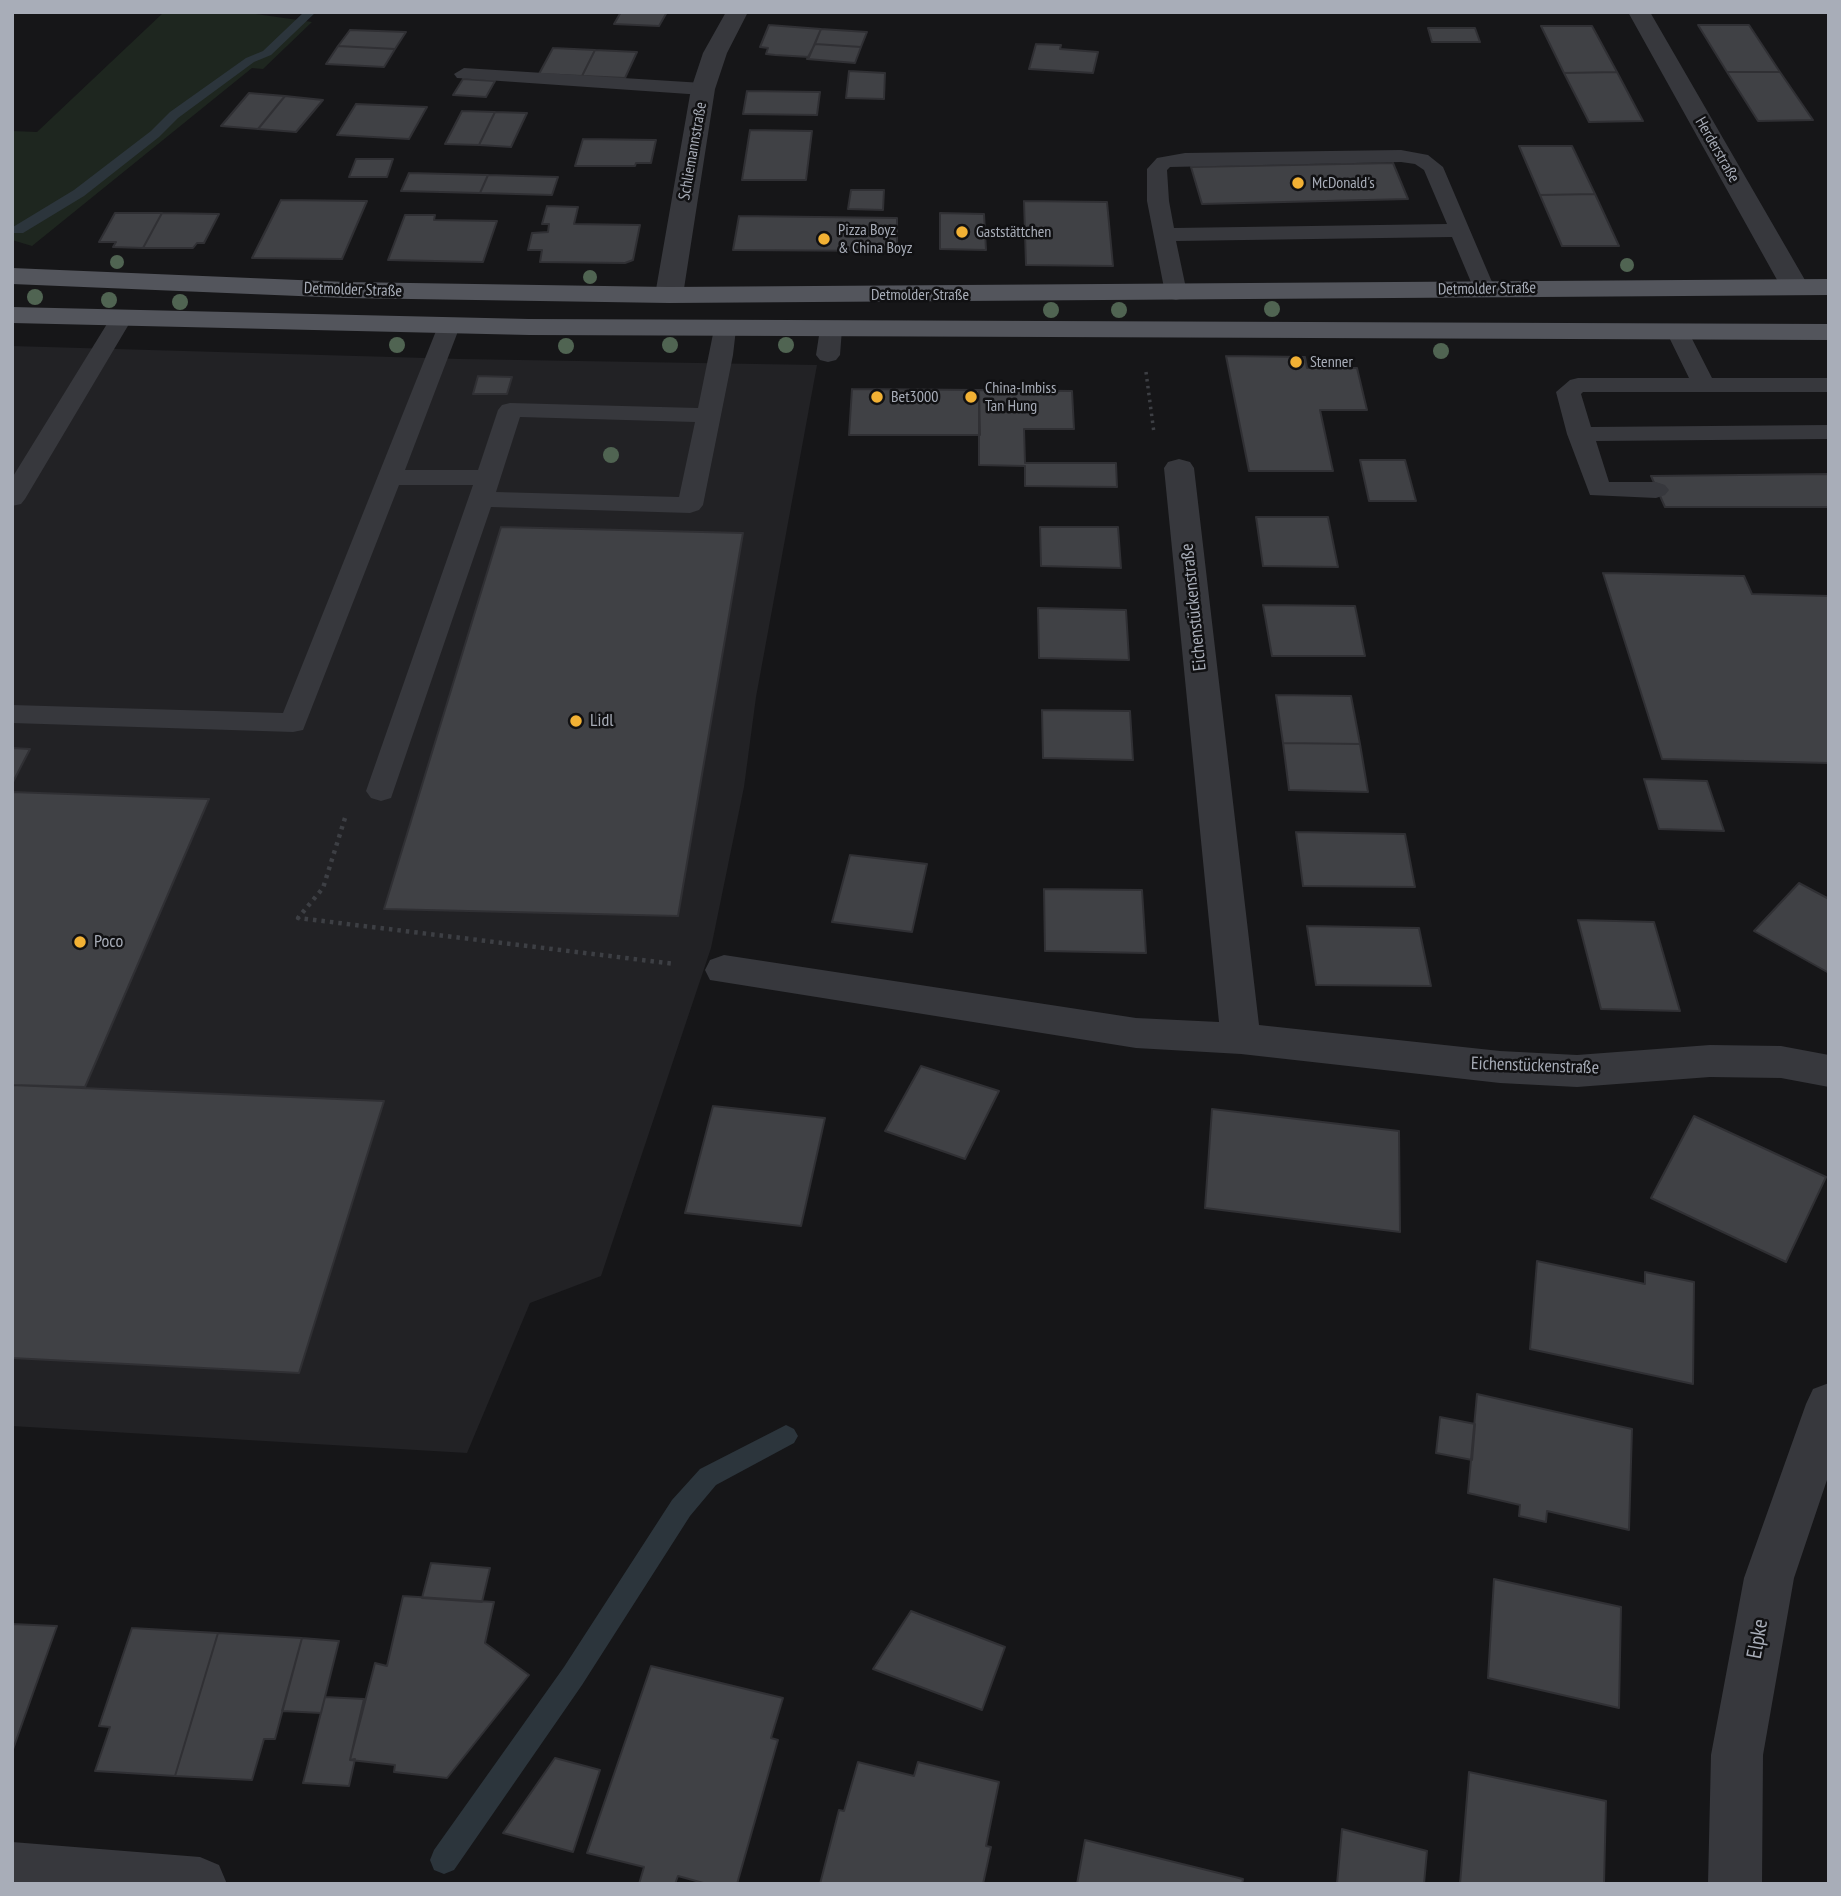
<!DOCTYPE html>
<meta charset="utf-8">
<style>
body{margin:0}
#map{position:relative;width:1841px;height:1896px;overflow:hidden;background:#161618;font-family:"PT Sans Narrow",sans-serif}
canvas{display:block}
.frame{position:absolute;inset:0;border:14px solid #a8adb8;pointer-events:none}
</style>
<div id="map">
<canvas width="1841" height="1896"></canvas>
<div class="frame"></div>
</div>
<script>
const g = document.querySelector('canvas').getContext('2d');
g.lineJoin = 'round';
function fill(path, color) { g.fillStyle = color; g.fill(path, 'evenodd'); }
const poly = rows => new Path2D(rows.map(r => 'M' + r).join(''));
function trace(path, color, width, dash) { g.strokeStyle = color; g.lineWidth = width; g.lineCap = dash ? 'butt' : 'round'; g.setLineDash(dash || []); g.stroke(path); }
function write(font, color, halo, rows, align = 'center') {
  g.font = font + ' "PT Sans Narrow",sans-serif'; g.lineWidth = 5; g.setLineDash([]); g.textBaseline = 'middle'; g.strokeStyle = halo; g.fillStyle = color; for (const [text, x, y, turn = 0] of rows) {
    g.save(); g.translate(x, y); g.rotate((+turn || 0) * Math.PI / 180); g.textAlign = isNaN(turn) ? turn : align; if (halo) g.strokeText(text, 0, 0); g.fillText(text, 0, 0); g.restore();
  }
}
const built = poly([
 [12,346,461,359,817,365,756,697,744,787,711,948,601,1276,530,1303,467,1453,12,1426]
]);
const green = poly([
 [164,12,242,12,312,22,263,69,252,68,32,246,12,240,12,131,37,132]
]);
const stream = poly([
 [304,12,316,12,271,55,254,62,178,118,159,137,84,196,23,233,13,233,13,227,74,190,151,131,170,112,246,58,263,51,304,12],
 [786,1425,794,1429,798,1436,794,1443,716,1485,690,1516,582,1685,454,1870,444,1874,434,1870,430,1860,434,1850,564,1667,672,1500,700,1469,786,1425]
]);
const building = poly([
 [621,12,667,12,659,26,614,24,621,12],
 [769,25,821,29,809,57,775,55,766,54,768,48,760,47,769,25],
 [1698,25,1749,25,1780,72,1727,72,1698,25],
 [1541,26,1592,26,1617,72,1564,73,1541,26],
 [1428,28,1475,28,1480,42,1432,42,1428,28],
 [821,29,867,32,861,47,815,44,821,29],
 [350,30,406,32,395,49,338,46,350,30],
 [815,44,861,47,855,63,807,59,815,44],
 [1036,44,1061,45,1060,49,1098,52,1093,73,1029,69,1036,44],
 [338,46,395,49,384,67,326,64,338,46],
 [553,48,595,50,582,76,539,74,553,48],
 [595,50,637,52,625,78,582,76,595,50],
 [849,71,885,73,884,99,846,98,849,71],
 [1617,72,1643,121,1589,122,1564,73,1617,72],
 [1727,72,1780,72,1813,120,1758,121,1727,72],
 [463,79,495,81,486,97,453,95,463,79],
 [747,91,820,92,817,115,743,114,747,91],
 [249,93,285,96,258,129,221,126,249,93],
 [285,96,323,100,296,132,258,129,285,96],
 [356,104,427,107,409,139,337,135,356,104],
 [462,111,495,112,479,145,445,144,462,111],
 [495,112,527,113,511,147,479,145,495,112],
 [750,130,812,131,806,180,742,180,750,130],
 [583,139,656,140,651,163,636,163,635,166,575,166,583,139],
 [1519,146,1572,146,1595,194,1540,195,1519,146],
 [356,159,393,159,387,177,349,177,356,159],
 [1393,163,1408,199,1202,204,1191,167,1393,163],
 [409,173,488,175,480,193,401,191,409,173],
 [488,175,558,177,552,195,480,193,488,175],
 [851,190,884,190,883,210,848,209,851,190],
 [1595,194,1619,246,1562,246,1540,195,1595,194],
 [281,200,367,201,342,259,252,258,281,200],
 [1024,201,1107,202,1113,266,1026,265,1024,201],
 [547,206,578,207,574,224,640,225,633,260,625,263,540,262,542,250,528,250,532,233,548,232,549,224,542,224,547,206],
 [115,213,162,213,143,248,113,247,116,242,99,242,115,213],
 [162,213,219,214,204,243,197,243,193,248,143,248,162,213],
 [940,213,984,214,986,250,940,249,940,213],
 [405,215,435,215,434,220,497,221,483,262,388,260,405,215],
 [739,216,897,218,897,251,733,250,739,216],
 [1226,356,1305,357,1307,368,1357,368,1367,410,1320,410,1333,471,1249,471,1226,356],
 [478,376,512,377,507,394,473,394,478,376],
 [852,389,979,390,980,435,849,435,852,389],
 [979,390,1072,391,1074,429,1024,429,1025,463,1116,463,1117,487,1025,486,1025,466,979,465,979,390],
 [1360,460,1405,460,1416,501,1369,501,1360,460],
 [1829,474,1829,507,1665,507,1651,476,1829,474],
 [1256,517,1328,517,1338,567,1263,566,1256,517],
 [501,527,743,533,678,916,384,909,501,527],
 [1040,527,1118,527,1121,568,1041,566,1040,527],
 [1603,573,1744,576,1752,594,1829,596,1829,763,1662,759,1603,573],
 [1263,605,1355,606,1365,656,1272,656,1263,605],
 [1038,608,1126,610,1129,660,1039,658,1038,608],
 [1276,695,1351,696,1360,744,1283,743,1276,695],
 [1042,710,1130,711,1133,760,1043,758,1042,710],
 [1283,743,1360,744,1368,792,1289,790,1283,743],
 [12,748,30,749,12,784,12,748],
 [1644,779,1707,781,1724,831,1659,829,1644,779],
 [12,792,209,799,85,1087,12,1085,12,792],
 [1296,832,1405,834,1415,887,1303,886,1296,832],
 [850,855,927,864,912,932,832,922,850,855],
 [1799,883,1829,899,1829,973,1754,931,1799,883],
 [1044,889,1142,890,1146,953,1045,951,1044,889],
 [1578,920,1654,922,1680,1011,1601,1009,1578,920],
 [1307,926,1419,928,1431,986,1316,985,1307,926],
 [921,1066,999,1091,965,1159,885,1131,921,1066],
 [12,1085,384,1101,299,1373,12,1358,12,1085],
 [713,1106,825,1118,801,1226,685,1213,713,1106],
 [1212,1109,1399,1131,1400,1232,1205,1208,1212,1109],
 [1694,1116,1826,1177,1786,1262,1651,1198,1694,1116],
 [1537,1261,1645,1284,1645,1272,1694,1282,1693,1384,1530,1349,1537,1261],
 [1477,1394,1632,1429,1629,1530,1547,1511,1546,1522,1519,1516,1520,1505,1468,1493,1477,1394],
 [1440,1417,1475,1424,1472,1460,1436,1453,1440,1417],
 [431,1563,490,1568,482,1602,422,1598,431,1563],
 [1494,1579,1621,1607,1619,1708,1488,1678,1494,1579],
 [403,1596,494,1602,485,1643,529,1675,447,1778,394,1772,395,1765,350,1760,375,1663,387,1666,403,1596],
 [911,1611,1005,1647,982,1710,873,1669,911,1611],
 [12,1624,57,1626,12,1752,12,1624],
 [132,1628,218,1633,175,1776,95,1771,110,1727,99,1726,132,1628],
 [218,1633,302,1638,275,1739,264,1739,252,1780,175,1776,218,1633],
 [302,1638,339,1641,321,1713,282,1711,302,1638],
 [651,1666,783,1698,771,1738,778,1740,737,1884,707,1884,678,1876,675,1884,639,1884,644,1867,587,1853,651,1666],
 [325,1697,364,1699,350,1760,355,1759,349,1786,303,1783,325,1697],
 [555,1758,600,1770,573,1852,503,1833,555,1758],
 [858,1762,914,1776,918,1762,999,1782,986,1846,991,1847,983,1884,820,1884,839,1810,844,1811,858,1762],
 [1469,1772,1606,1801,1604,1884,1460,1884,1469,1772],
 [1342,1829,1427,1851,1424,1884,1337,1884,1342,1829],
 [1085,1840,1243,1879,1242,1884,1077,1884,1085,1840]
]);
const pathFar1 = poly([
 [1146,372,1154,433]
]);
const path = poly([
 [345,818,323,888,298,918,675,964]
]);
const lane = poly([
 [464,68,703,83,713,89,703,95,457,78,454,74,464,68],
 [1401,150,1428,155,1443,167,1495,289,1492,294,1476,294,1452,237,1176,241,1187,293,1184,298,1176,300,1168,298,1165,293,1147,201,1147,169,1157,158,1185,153,1401,150],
 [1401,162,1415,164,1424,170,1447,224,1174,228,1169,201,1167,170,1170,167,1401,162],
 [121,312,129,314,132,319,25,499,21,504,12,506,12,478,110,319,113,314,121,312],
 [449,319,457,321,460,326,405,470,478,470,498,410,502,405,510,403,698,408,714,329,717,324,733,324,736,329,733,355,703,505,699,510,690,513,491,507,391,798,381,801,371,798,366,791,473,485,399,485,303,730,293,732,12,723,12,705,283,713,438,326,441,321,449,319],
 [520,417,695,422,679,497,496,492,520,417],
 [831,322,839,324,842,329,840,355,836,360,828,362,820,360,816,355,820,329,823,324,831,322],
 [1677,324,1685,326,1688,331,1712,378,1829,378,1829,392,1583,392,1581,394,1591,427,1829,425,1829,439,1596,441,1609,482,1656,482,1665,485,1669,490,1665,495,1656,498,1590,495,1567,434,1556,392,1570,380,1578,378,1689,378,1666,331,1669,326,1677,324]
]);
const street = poly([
 [726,12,748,12,727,53,715,89,683,295,679,301,669,303,659,301,655,295,691,89,703,53,726,12],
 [1628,12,1650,12,1809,287,1805,293,1795,295,1785,293,1781,287,1628,12],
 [1179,459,1190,462,1194,468,1259,1025,1500,1051,1577,1055,1710,1045,1781,1046,1829,1055,1829,1087,1781,1078,1710,1077,1577,1087,1500,1083,1241,1054,1136,1048,710,980,705,970,710,960,724,955,1136,1018,1219,1022,1164,468,1168,462,1179,459],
 [1829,1383,1829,1474,1794,1578,1763,1755,1762,1884,1708,1884,1711,1755,1744,1578,1806,1404,1813,1389,1829,1383],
 [12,1842,200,1857,219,1865,227,1884,12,1884,12,1842]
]);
const primary = poly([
 [12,268,346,282,669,287,1829,279,1829,295,669,303,346,298,12,284,12,268],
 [12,307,529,319,1829,324,1829,340,529,335,12,323,12,307]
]);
const trees = [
 [117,262,7],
 [1627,265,7],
 [590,277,7],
 [35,297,8],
 [109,300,8],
 [180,302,8],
 [1272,309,8],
 [1051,310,8],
 [1119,310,8],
 [397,345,8],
 [670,345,8],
 [786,345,8],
 [566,346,8],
 [1441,351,8],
 [611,455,8]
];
const markers = [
 [1298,183,7,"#f2b134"],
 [962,232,7,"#f2b134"],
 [824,239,7,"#f2b134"],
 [1296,362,7,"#f2b134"],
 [877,397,7,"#f2b134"],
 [971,397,7,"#f2b134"],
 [576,721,7,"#f2b134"],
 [80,942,7,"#f2b134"]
];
const farStreetnames = [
 ["Herderstraße",1717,150,60],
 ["Schliemannstraße",693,151,-80],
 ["Detmolder Straße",1487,289,-1],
 ["Detmolder Straße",353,290,2],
 ["Detmolder Straße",920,295]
];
const farPoinames = [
 ["McDonald's",1312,183],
 ["Pizza Boyz",838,230],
 ["& China Boyz",838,248],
 ["Gaststättchen",976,232],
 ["Stenner",1310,362],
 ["China-Imbiss",985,388],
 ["Tan Hung",985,406],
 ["Bet3000",891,397]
];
const streetNames = [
 ["Eichenstückenstraße",1194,607,-96],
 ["Eichenstückenstraße",1535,1066,2]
];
const poiNames = [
 ["Lidl",590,721],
 ["Poco",94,942]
];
const nearStreetnames = [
 ["Elpke",1758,1639,-80]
];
fill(built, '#222225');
fill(green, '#1e261f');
fill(stream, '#2c353c');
fill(building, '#404145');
trace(building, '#303034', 2);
trace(pathFar1, '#3d3f44', 3.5, [2.5, 4.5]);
trace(path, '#3d3f44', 4.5, [3.5, 5]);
fill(lane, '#37383d');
fill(street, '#37383d');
fill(primary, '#53555c');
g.fillStyle = '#506452';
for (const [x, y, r] of trees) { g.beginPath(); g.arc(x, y, r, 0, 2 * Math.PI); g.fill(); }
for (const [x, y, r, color] of markers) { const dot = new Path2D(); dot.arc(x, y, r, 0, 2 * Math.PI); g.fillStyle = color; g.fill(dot); trace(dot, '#111113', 2.5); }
write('16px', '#a8adb8', '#111113', farStreetnames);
write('16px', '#a8adb8', '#111113', farPoinames, 'left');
write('18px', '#a8adb8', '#111113', streetNames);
write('18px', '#a8adb8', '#111113', poiNames, 'left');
write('21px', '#a8adb8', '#111113', nearStreetnames);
</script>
